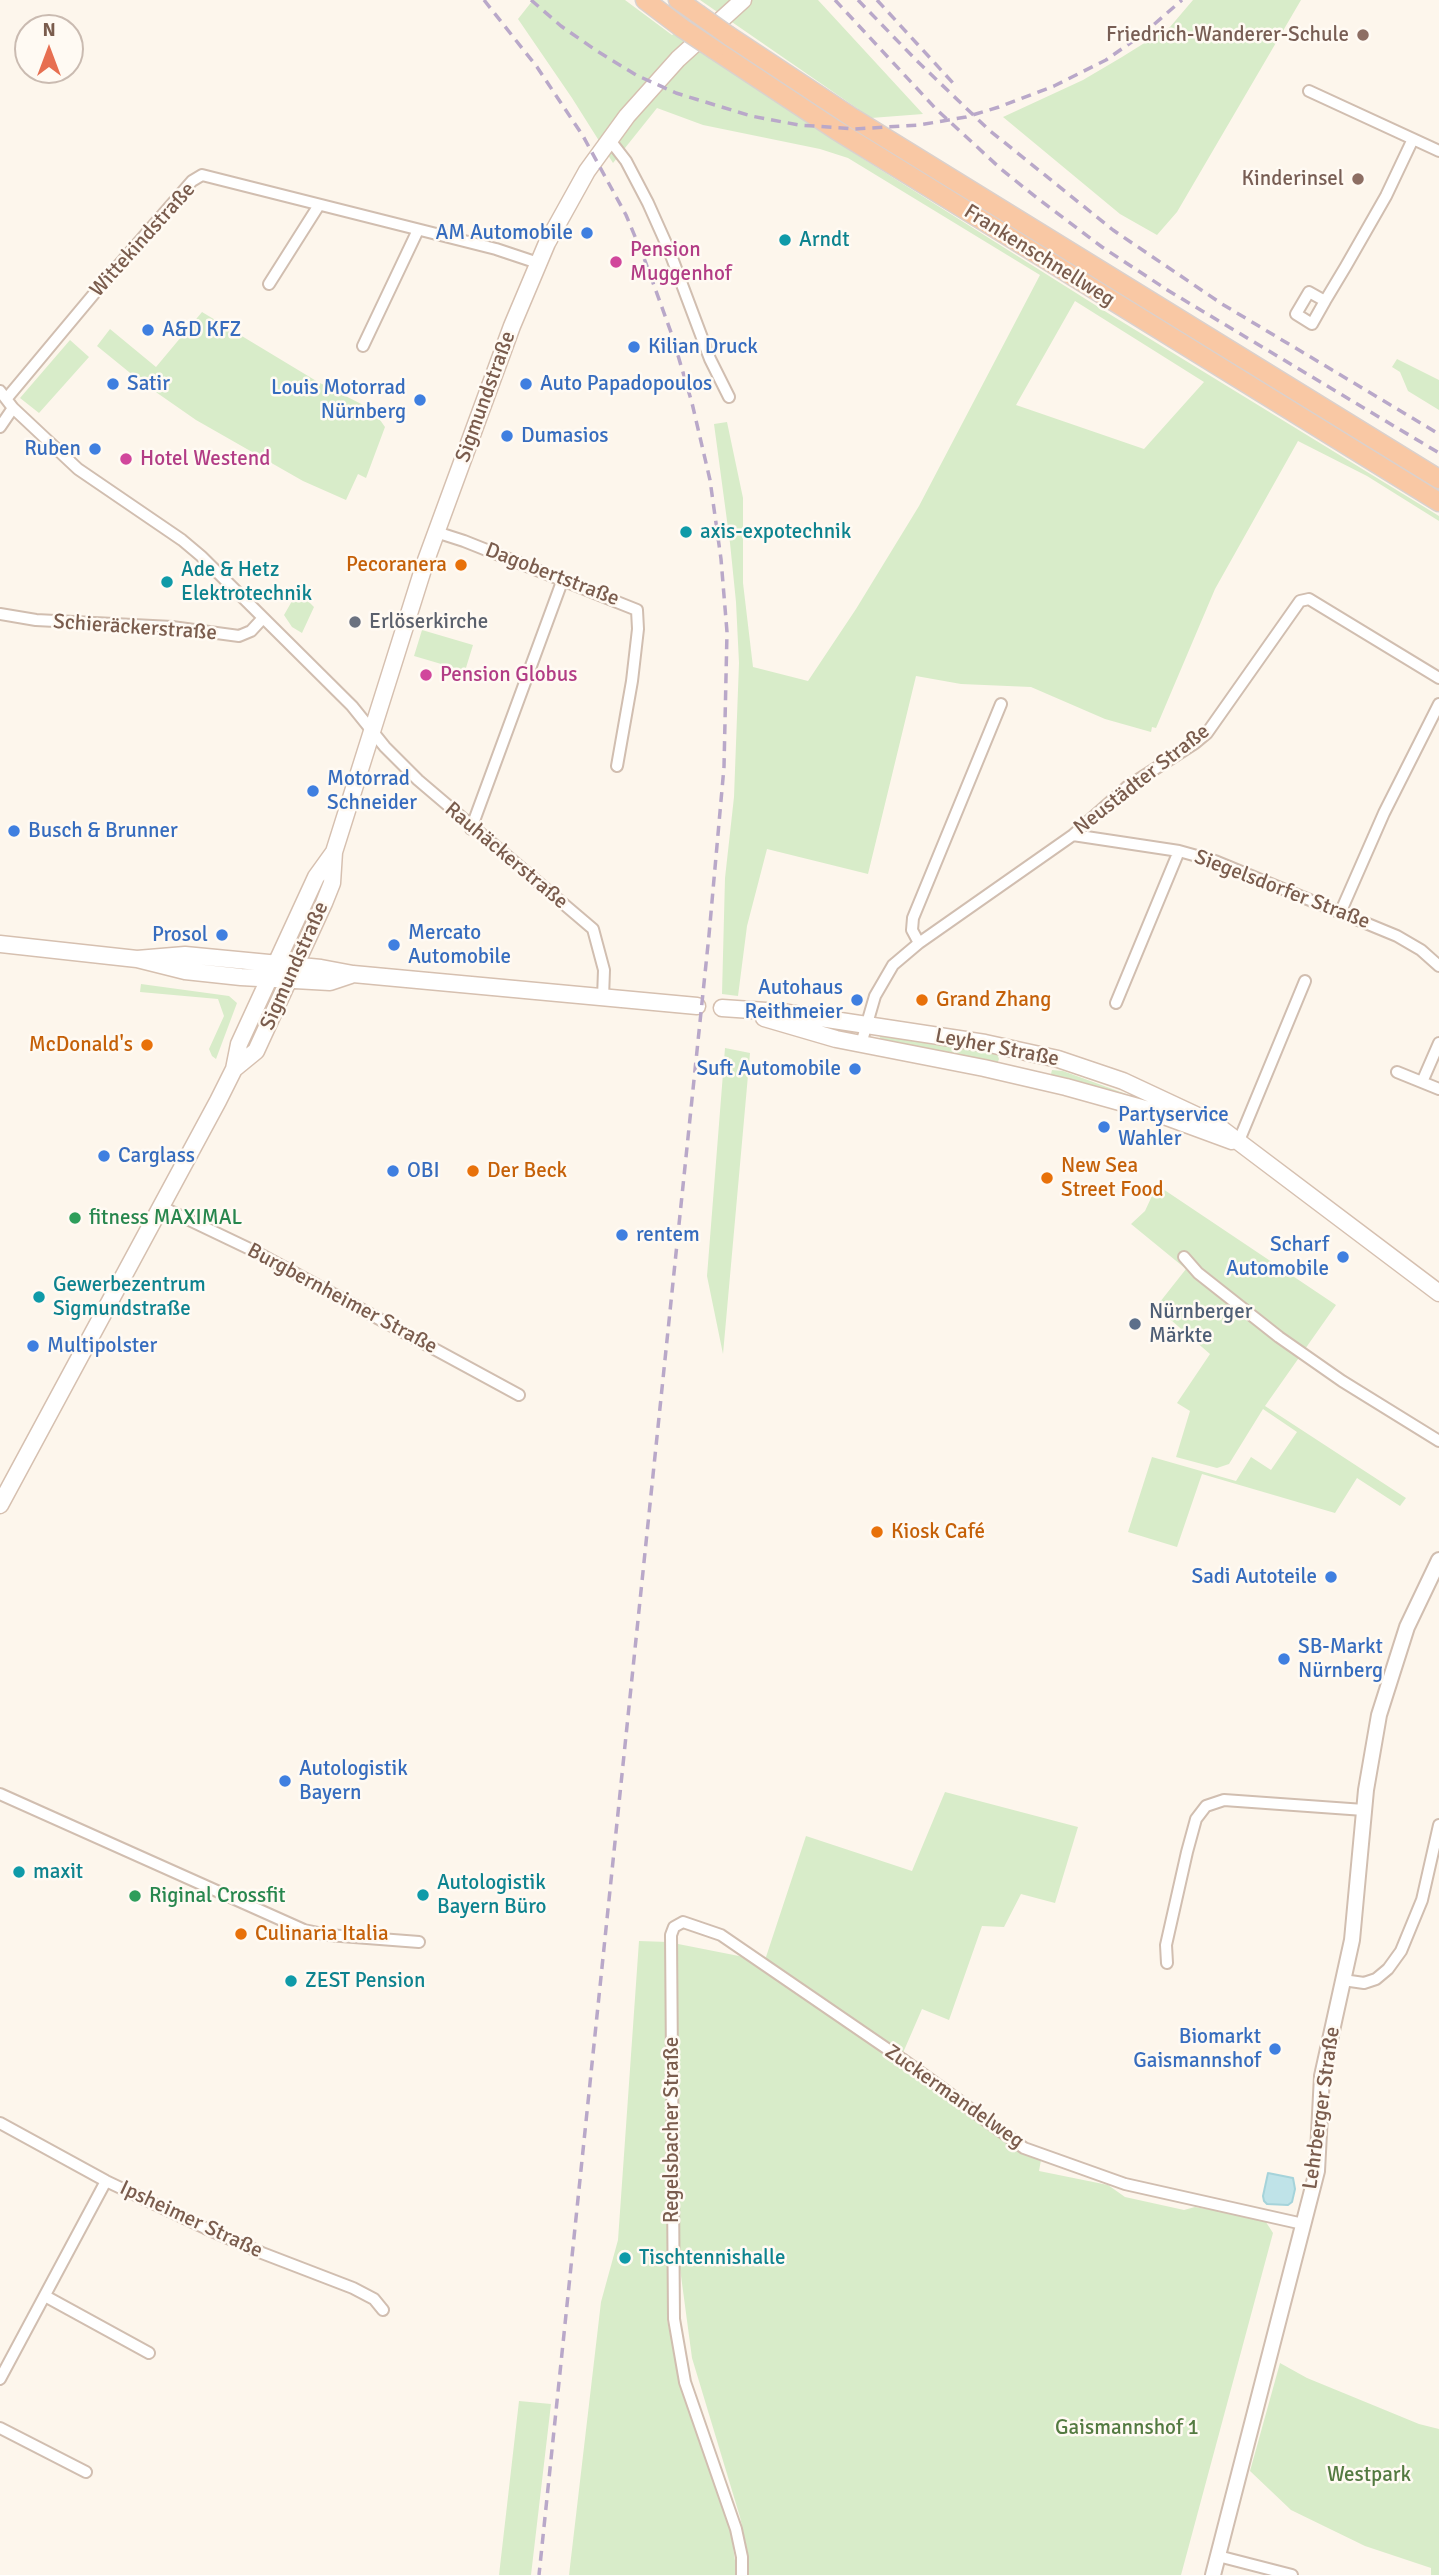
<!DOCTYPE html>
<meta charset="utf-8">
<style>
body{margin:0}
#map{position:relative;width:1439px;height:2575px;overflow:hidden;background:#fdf6ec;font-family:Signika,sans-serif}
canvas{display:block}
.north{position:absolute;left:14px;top:14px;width:70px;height:70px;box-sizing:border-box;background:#fffaf3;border:2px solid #cabbb1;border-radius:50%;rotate:0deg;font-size:19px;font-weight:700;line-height:28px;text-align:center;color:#7a5c4d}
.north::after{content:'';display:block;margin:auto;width:24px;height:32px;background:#e76f51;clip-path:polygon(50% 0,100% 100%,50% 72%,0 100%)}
</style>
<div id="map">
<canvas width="1439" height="2575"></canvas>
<div class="north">N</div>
</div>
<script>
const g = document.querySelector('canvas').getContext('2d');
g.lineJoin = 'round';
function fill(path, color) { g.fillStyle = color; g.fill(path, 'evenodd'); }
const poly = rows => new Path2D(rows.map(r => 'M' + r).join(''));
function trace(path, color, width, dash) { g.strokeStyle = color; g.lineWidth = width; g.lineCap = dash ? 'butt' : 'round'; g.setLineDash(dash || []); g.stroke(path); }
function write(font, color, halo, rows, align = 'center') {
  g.font = font + ' Signika,sans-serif'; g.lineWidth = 5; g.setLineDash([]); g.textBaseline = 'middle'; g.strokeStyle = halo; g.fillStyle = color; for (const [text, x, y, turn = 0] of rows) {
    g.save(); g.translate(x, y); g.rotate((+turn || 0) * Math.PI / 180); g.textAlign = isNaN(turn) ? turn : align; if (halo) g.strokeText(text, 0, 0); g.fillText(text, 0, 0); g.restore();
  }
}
const green = poly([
 [533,0,625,0,672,35,677,32,856,150,854,153,1111,315,1439,516,1439,521,1367,476,1298,441,1215,589,1156,728,1152,727,1151,732,1105,719,1031,687,961,684,916,676,868,874,767,849,747,926,738,996,722,994,725,878,734,797,739,663,736,602,730,543,714,424,727,422,743,498,743,583,753,667,808,681,856,609,919,506,1040,275,848,158,820,149,703,125,657,108,613,163,572,98,518,19],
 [1075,301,1204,382,1144,449,1016,405],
 [700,0,818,0,923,114,871,118],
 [1193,0,1301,0,1177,212,1157,235,1120,214,1003,117,1083,80,1122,57,1170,27],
 [202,312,318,382,373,410,385,427,366,478,358,474,346,500,303,481,196,420,140,381,97,346,110,329,156,367],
 [70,340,89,357,39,413,20,398],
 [1397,359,1439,380,1439,410,1408,391,1400,372,1392,367],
 [296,594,307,600,314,607,302,633,292,627,284,615],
 [422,630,473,645,465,671,414,656],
 [141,984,229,996,237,1003,216,1059,212,1056,209,1049,224,1016,218,999,140,992],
 [879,1034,986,1049,997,1054,999,1059,997,1064,889,1044,880,1038],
 [725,1048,750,1053,723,1354,707,1276],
 [1052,1070,1063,1071,1148,1102,1050,1078],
 [1157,1185,1336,1305,1265,1406,1406,1498,1400,1506,1357,1478,1335,1513,1202,1474,1177,1547,1128,1532,1152,1457,1236,1481,1251,1457,1271,1470,1297,1432,1263,1409,1229,1464,1217,1468,1176,1457,1190,1411,1177,1403,1210,1354,1156,1307,1186,1269,1131,1224,1145,1211],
 [945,1792,1078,1827,1055,1903,1021,1894,1004,1927,982,1926,949,2020,922,2009,902,2055,765,1960,806,1836,912,1871],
 [639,1941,668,1942,744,1957,843,2024,1007,2143,1041,2160,1039,2171,1108,2185,1125,2197,1184,2210,1195,2207,1264,2219,1273,2233,1181,2575,748,2575,748,2554,740,2517,692,2358,677,2246,668,2248,667,2319,679,2378,731,2532,737,2575,569,2575,601,2302,618,2240],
 [1280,2363,1307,2378,1419,2424,1439,2429,1439,2575,1431,2575,1431,2568,1365,2546,1291,2510,1250,2471],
 [519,2401,551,2404,531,2575,499,2575]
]);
const water = poly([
 [1268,2173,1293,2178,1295,2189,1292,2202,1288,2205,1267,2204,1264,2201,1263,2196,1268,2173]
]);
const minor = poly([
 [1309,91,1439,151],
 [609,139,626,161,648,203,669,250,710,359,729,397],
 [269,284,319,205],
 [1325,301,1309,292,1296,314,1312,324,1325,301,1346,266,1386,196,1413,139],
 [363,346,418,230],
 [0,391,13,408,78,469,182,540,201,556,352,706,385,747,418,780,593,929,604,970,603,998],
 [7,398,98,289,192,181,202,175,496,249,538,263],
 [0,427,13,408],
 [436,532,464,541,637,610,638,629,632,681,617,766],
 [0,614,36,620,172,627,239,636,251,631,263,618],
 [471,829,563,579],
 [1073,835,1179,851,1215,861,1397,936,1421,950,1439,966],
 [1341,911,1384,813,1439,704],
 [919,943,912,930,913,918,1001,704],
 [1116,1003,1179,851],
 [861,1044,875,996,893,965,919,943,1073,835,1127,787,1195,743,1207,733,1300,601,1309,599,1439,678],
 [1397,1072,1439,1089],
 [1422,1082,1439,1043],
 [1238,1143,1305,981],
 [162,1207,254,1251,519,1395],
 [1184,1257,1198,1273,1279,1337,1342,1381,1439,1441],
 [0,1794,304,1930,328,1935,419,1942],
 [1167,1963,1166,1945,1187,1852,1196,1819,1206,1806,1224,1800,1364,1810],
 [1343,1980,1364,1983,1376,1979,1388,1969,1401,1951,1422,1900,1439,1825],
 [0,2123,106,2181,205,2228,262,2253,353,2288,374,2299,383,2310],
 [45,2296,149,2353],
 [0,2379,106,2181],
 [0,2428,86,2472],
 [1218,2556,1292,2575],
 [742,2575,742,2557,736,2529,685,2382,674,2319,671,1935,674,1927,683,1922,721,1935,902,2059,1024,2148,1125,2184,1303,2224]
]);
const tertiary = poly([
 [1213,2575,1317,2171,1322,2076,1352,1940,1366,1790,1379,1715,1407,1627,1439,1560]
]);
const secondary = poly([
 [0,944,137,959,185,971,241,977,330,982,351,975],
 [137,959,185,955,321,968,353,974,697,1006],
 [722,1008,781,1012,985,1043,1058,1059,1123,1081,1215,1124,1439,1293],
 [764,1018,836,1039,984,1068,1066,1087,1145,1109,1232,1141],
 [234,1069,256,1051,324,903,332,883,334,852,425,563,512,326,547,243,587,171,627,116,678,59,743,0],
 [0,1505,218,1101,234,1069,239,1044,316,877,334,852]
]);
const trunk = poly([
 [645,0,682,28],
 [678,0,698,14],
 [729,36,853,118,1439,479],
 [715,50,836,130,1439,502]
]);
const rail = poly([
 [484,0,537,67,583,136,626,215,644,258,672,335,692,403,710,480,721,559,727,632,724,767,709,935,539,2575],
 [531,0,561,26,597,51,636,75,676,93,751,116,799,125,855,129,919,125,966,117,999,107,1054,86,1106,60,1143,34,1182,0],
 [835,0,936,109,1001,169,1037,198,1102,247,1169,291,1439,453],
 [858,0,917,61,989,130,1113,230,1222,304,1439,434],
 [877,0,953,83]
]);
const trunkBridge = poly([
 [698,14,729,36],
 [682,28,715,50]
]);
const markers = [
 [1363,35,7,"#8d6e63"],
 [1358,179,7,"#8d6e63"],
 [587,233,7,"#3f7fe0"],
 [785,240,7,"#0f9aa8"],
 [616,262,7,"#d1479c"],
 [148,330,7,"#3f7fe0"],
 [634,347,7,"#3f7fe0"],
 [113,384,7,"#3f7fe0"],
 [526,384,7,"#3f7fe0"],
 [420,400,7,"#3f7fe0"],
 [507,436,7,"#3f7fe0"],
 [95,449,7,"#3f7fe0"],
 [126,459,7,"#d1479c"],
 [686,532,7,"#0f9aa8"],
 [461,565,7,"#e8710a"],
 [167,582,7,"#0f9aa8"],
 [355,622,7,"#6b7280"],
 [426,675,7,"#d1479c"],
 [313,791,7,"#3f7fe0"],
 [14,831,7,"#3f7fe0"],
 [222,935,7,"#3f7fe0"],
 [394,945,7,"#3f7fe0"],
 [857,1000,7,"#3f7fe0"],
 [922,1000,7,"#e8710a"],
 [147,1045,7,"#e8710a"],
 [855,1069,7,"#3f7fe0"],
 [1104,1127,7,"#3f7fe0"],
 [104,1156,7,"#3f7fe0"],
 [393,1171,7,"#3f7fe0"],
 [473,1171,7,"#e8710a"],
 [1047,1178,7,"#e8710a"],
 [75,1218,7,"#2e9e5b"],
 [622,1235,7,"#3f7fe0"],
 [1343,1257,7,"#3f7fe0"],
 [39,1297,7,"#0f9aa8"],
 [1135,1324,7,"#5c6f8a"],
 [33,1346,7,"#3f7fe0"],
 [877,1532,7,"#e8710a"],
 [1331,1577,7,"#3f7fe0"],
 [1284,1659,7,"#3f7fe0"],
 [285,1781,7,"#3f7fe0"],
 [19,1872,7,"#0f9aa8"],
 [423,1895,7,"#0f9aa8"],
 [135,1896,7,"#2e9e5b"],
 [241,1934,7,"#e8710a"],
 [291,1981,7,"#0f9aa8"],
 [1275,2049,7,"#3f7fe0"],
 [625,2258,7,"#0f9aa8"]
];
const educationNames = [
 ["Friedrich-Wanderer-Schule",1349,35],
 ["Kinderinsel",1344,179]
];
const shopNames = [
 ["AM Automobile",573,233,"right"],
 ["A&D KFZ",162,330],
 ["Kilian Druck",648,347],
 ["Satir",127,384],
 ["Auto Papadopoulos",540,384],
 ["Louis Motorrad",406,388,"right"],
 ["Nürnberg",406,412,"right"],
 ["Dumasios",521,436],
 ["Ruben",81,449,"right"],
 ["Motorrad",327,779],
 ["Schneider",327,803],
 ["Busch & Brunner",28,831],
 ["Mercato",408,933],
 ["Automobile",408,957],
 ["Prosol",208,935,"right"],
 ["Autohaus",843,988,"right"],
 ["Reithmeier",843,1012,"right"],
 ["Suft Automobile",841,1069,"right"],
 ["Partyservice",1118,1115],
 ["Wahler",1118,1139],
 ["Carglass",118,1156],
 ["OBI",407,1171],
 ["rentem",636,1235],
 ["Scharf",1329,1245,"right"],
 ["Automobile",1329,1269,"right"],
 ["Multipolster",47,1346],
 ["Sadi Autoteile",1317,1577,"right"],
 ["SB-Markt",1298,1647],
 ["Nürnberg",1298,1671],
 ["Autologistik",299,1769],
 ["Bayern",299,1793],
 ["Biomarkt",1261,2037,"right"],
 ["Gaismannshof",1261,2061,"right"]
];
const streetNames = [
 ["Wittekindstraße",143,240,-48],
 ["Frankenschnellweg",1039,256,32],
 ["Sigmundstraße",486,397,-70],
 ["Dagobertstraße",552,575,21],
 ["Schieräckerstraße",135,628,4],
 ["Neustädter Straße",1142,780,-38],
 ["Rauhäckerstraße",506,856,40],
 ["Siegelsdorfer Straße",1282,890,21],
 ["Sigmundstraße",295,966,-66],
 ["Leyher Straße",997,1048,11],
 ["Burgbernheimer Straße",342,1299,28],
 ["Zuckermandelweg",954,2097,35],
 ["Lehrberger Straße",1322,2108,-82],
 ["Regelsbacher Straße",672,2130,-90],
 ["Ipsheimer Straße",191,2220,25]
];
const cultureNames = [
 ["Arndt",799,240],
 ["axis-expotechnik",700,532],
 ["Ade & Hetz",181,570],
 ["Elektrotechnik",181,594],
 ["Gewerbezentrum",53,1285],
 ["Sigmundstraße",53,1309],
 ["maxit",33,1872],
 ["Autologistik",437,1883],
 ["Bayern Büro",437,1907],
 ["ZEST Pension",305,1981],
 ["Tischtennishalle",639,2258]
];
const hotelNames = [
 ["Pension",630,250],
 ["Muggenhof",630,274],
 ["Hotel Westend",140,459],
 ["Pension Globus",440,675]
];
const foodNames = [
 ["Pecoranera",447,565,"right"],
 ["Grand Zhang",936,1000],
 ["McDonald's",133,1045,"right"],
 ["New Sea",1061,1166],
 ["Street Food",1061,1190],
 ["Der Beck",487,1171],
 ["Kiosk Café",891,1532],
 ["Culinaria Italia",255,1934]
];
const worshipNames = [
 ["Erlöserkirche",369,622]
];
const leisureNames = [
 ["fitness MAXIMAL",89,1218],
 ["Riginal Crossfit",149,1896]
];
const serviceNames = [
 ["Nürnberger",1149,1312],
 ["Märkte",1149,1336]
];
const parkNames = [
 ["Gaismannshof 1",1127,2428],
 ["Westpark",1369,2475]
];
fill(green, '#d8ecc9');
fill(water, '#bfe3e8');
trace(water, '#a5d3da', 2);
trace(minor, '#d1beb0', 14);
trace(tertiary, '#d1beb0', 18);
trace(secondary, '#d6c0b0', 19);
trace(trunk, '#dad1cd', 21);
trace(minor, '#fff', 10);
trace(tertiary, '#fff', 14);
trace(secondary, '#fff', 16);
trace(trunk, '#f9c8a4', 18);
trace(rail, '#b9a8c9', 3.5, [10, 7]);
trace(trunkBridge, '#dad1cd', 21, []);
trace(trunkBridge, '#f9c8a4', 18);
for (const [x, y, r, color] of markers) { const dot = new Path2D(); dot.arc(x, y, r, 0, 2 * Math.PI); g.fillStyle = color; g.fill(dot); trace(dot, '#fffaf3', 2.5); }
write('21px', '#785e54', '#fffaf3', educationNames, 'right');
write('21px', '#366cbe', '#fffaf3', shopNames, 'left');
write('21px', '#7a5c4d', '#fffaf3', streetNames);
write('21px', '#0d838f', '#fffaf3', cultureNames, 'left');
write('21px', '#b23c85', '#fffaf3', hotelNames, 'left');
write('21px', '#c56008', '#fffaf3', foodNames, 'left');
write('21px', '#5b616d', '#fffaf3', worshipNames, 'left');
write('21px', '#27864d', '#fffaf3', leisureNames, 'left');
write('21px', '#4e5e75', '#fffaf3', serviceNames, 'left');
write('21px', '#537a41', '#fffaf3', parkNames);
</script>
